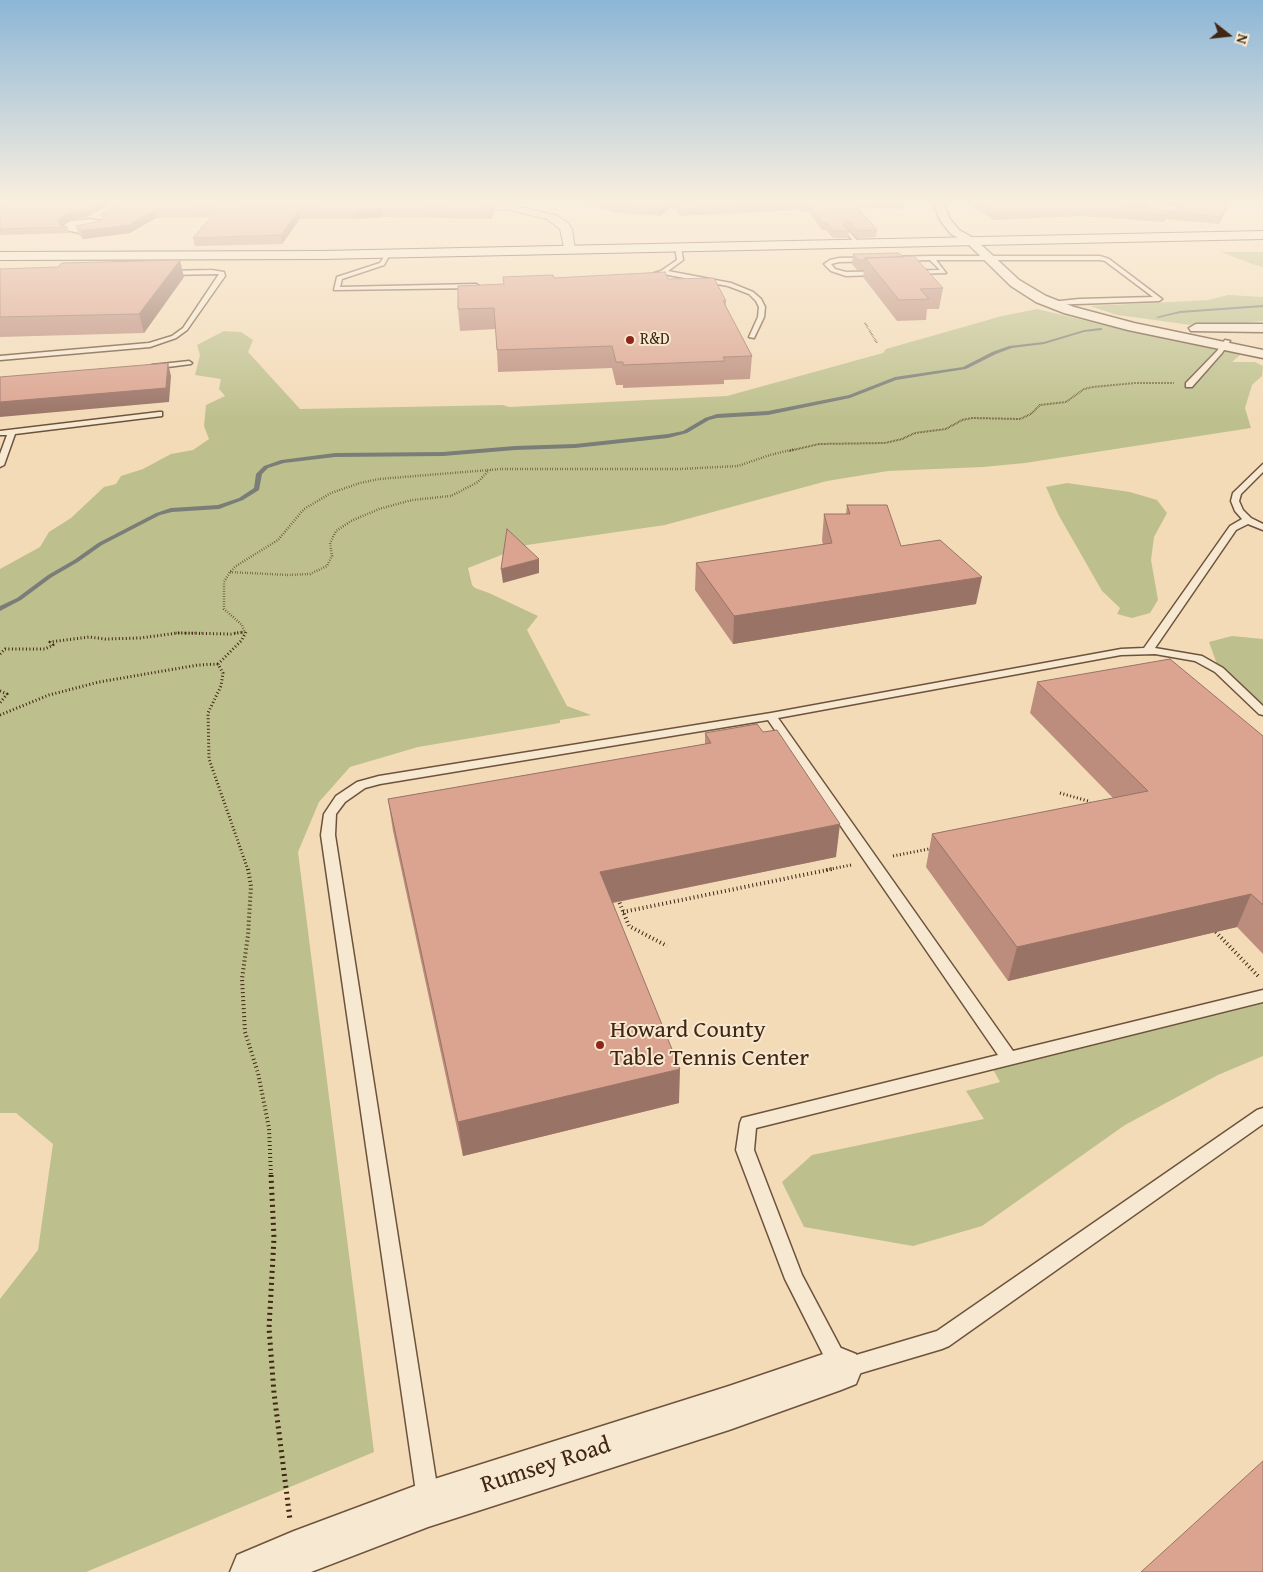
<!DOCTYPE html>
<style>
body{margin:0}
#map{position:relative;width:1263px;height:1572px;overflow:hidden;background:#f3dbb8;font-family:"Gentium Book Plus",serif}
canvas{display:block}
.north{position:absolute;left:1203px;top:10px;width:50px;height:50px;-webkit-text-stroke:4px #f7e8d1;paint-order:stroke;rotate:106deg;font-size:14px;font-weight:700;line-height:20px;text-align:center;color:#412613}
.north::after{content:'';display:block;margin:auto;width:18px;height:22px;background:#412613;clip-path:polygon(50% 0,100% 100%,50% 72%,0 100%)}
</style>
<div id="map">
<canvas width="1263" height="1572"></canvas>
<div class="north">N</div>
</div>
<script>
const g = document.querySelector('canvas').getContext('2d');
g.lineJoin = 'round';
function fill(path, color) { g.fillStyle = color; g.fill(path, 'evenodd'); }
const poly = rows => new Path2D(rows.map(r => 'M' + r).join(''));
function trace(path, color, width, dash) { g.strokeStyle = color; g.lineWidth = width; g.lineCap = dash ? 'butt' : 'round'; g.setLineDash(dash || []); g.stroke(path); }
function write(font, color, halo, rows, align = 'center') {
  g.font = font + ' "Gentium Book Plus",serif'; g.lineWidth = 4; g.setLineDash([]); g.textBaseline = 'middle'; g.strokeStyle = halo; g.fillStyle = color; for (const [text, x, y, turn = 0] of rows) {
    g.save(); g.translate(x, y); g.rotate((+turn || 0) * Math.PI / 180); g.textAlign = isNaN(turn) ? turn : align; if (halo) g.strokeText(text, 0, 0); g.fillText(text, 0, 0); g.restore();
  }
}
const green = poly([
 [1221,252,1263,252,1263,267,1252,264],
 [1228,295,1263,297,1263,321,1206,327,1117,315,1090,306,1208,300],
 [1037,309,1109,326,1243,352,1232,362,1255,362,1263,366,1262,376,1252,385,1245,408,1251,428,1025,463,983,467,888,471,827,481,665,525,527,545,468,568,472,585,475,588,489,593,538,616,527,630,567,706,591,715,560,720,560,723,418,747,350,767,319,802,298,852,374,1452,86,1572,0,1572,0,1299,38,1250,53,1144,16,1113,0,1113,0,569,40,547,49,532,71,518,104,487,116,484,121,476,143,469,171,454,193,450,209,439,204,426,206,405,225,396,219,389,221,379,195,375,200,355,197,345,224,331,241,332,253,340,248,352,300,409,503,405,509,407,727,396,883,353,886,349,1002,316],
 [1067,483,1130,492,1157,500,1167,513,1154,537,1151,560,1158,600,1150,613,1132,618,1117,614,1120,608,1102,591,1058,514,1046,487],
 [1232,636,1263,639,1263,712,1219,670,1209,642],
 [1263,996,1263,1056,1218,1075,1125,1125,982,1226,913,1246,804,1227,782,1182,812,1155,984,1119,966,1091,1000,1082,989,1062]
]);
const stream = poly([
 [1263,305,1263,307,1180,313,1158,318,1156,317,1180,311,1263,305],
 [1100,328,1102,328,1102,330,1084,332,1044,344,1012,348,996,354,966,369,896,380,850,398,768,415,717,418,709,420,687,433,668,438,575,448,515,450,443,456,335,457,284,463,268,468,262,474,259,490,243,500,219,509,172,512,160,515,102,545,78,562,52,577,21,600,0,611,0,606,17,598,48,575,74,560,98,543,156,513,171,508,218,505,239,498,254,488,256,474,264,466,281,460,335,453,443,452,515,446,575,444,668,434,683,431,705,418,717,414,768,411,849,395,895,377,963,367,992,352,1009,346,1044,342,1084,330,1100,328]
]);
const pathFar4 = poly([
 [865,323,877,343],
 [789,451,819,444,885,443,902,439,915,433,946,429,962,420,972,418,1020,419,1031,414,1040,405,1066,402,1084,389,1093,387,1135,383,1174,383]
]);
const pathFar3 = poly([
 [230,572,288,575,310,574,327,566,332,556,330,543,336,531,351,521,379,509,412,500,451,496,478,482,489,470],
 [174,633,204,633],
 [235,633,245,632],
 [245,633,242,625,224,609,224,582,230,572,236,566,278,540,304,509,331,493,360,483,379,479,501,469,680,469,738,466,770,455,795,449]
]);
const pathFar2 = poly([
 [246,632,241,641,218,664,223,673,221,686,208,713,209,759,248,870],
 [0,654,5,649,45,649,53,645,50,642,89,637,105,639,140,638,178,633,231,634,243,632],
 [0,691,7,694,0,703],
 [0,715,49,695,99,682,198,665,218,664],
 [1060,793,1088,801,1092,805],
 [893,856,934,848],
 [826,870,851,865]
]);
const pathFar1 = poly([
 [248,869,251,886,248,935,242,979,245,1032,258,1073,269,1128,271,1176],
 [618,899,629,926,667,946],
 [623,912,832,869],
 [1213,929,1259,977]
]);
const path = poly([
 [271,1175,274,1238,269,1328,274,1393,290,1520]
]);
const service = poly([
 [844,230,848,230,860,244,856,244,844,230],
 [678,245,681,247,683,260,668,271,731,283,753,292,761,299,765,307,764,317,754,338,749,337,758,317,759,307,756,301,749,294,728,286,663,274,645,278,645,276,661,271,677,260,675,247,678,245],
 [387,252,390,254,384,265,342,279,340,287,476,284,479,286,476,288,334,290,337,277,380,263,387,252],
 [932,256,1100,256,1109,259,1162,299,1159,301,1049,305,1051,302,1079,299,1153,297,1105,261,1100,260,936,260,946,273,846,276,831,271,824,264,830,260,839,258,932,256],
 [930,260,940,270,846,272,835,269,831,264,839,262,930,260],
 [211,270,224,272,225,276,187,330,176,338,150,347,0,360,0,356,149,343,172,336,183,328,219,274,167,275,164,273,167,271,211,270],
 [1225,340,1230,341,1222,353,1192,387,1186,387,1186,383,1217,351,1225,340],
 [189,361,192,363,191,364,152,369,148,367,152,365,189,361],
 [159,412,162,412,162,416,15,434,4,465,0,467,0,454,7,435,0,435,0,431,159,412],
 [1263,464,1263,472,1241,494,1239,501,1243,510,1251,518,1263,524,1263,530,1248,524,1236,530,1155,648,1202,656,1223,668,1263,706,1263,715,1259,714,1215,672,1195,661,1155,654,1121,655,778,718,1013,1051,1263,990,1263,1002,756,1128,754,1150,802,1275,846,1358,937,1331,1257,1110,1263,1108,1263,1124,949,1346,942,1349,841,1379,834,1376,785,1279,736,1150,740,1123,742,1118,998,1055,768,720,380,784,365,788,345,802,336,814,335,835,439,1499,436,1507,428,1510,420,1507,417,1499,321,835,324,814,336,796,357,782,379,776,771,713,1121,649,1144,648,1230,526,1242,519,1235,511,1231,501,1233,493,1263,464]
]);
const minor = poly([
 [226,200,236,200,229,208,221,208,220,206,226,200],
 [338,200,348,200,342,208,338,209,333,206,338,200],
 [449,200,459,200,456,208,448,208,447,206,449,200],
 [643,200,660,202,677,200,680,203,679,205,660,208,642,204,641,202,643,200],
 [1083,200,1099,200,1112,203,1144,206,1149,203,1163,203,1183,208,1184,210,1170,216,1158,215,1147,212,1112,209,1084,202,1083,200],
 [939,202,943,203,950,219,959,230,975,239,1019,280,1046,296,1074,307,1134,323,1263,350,1263,358,1128,330,1064,313,1036,302,1011,286,967,243,951,234,940,220,934,205,939,202],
 [90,219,101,221,103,225,102,227,79,233,62,229,61,227,70,221,90,219],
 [1196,324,1263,324,1263,332,1191,331,1189,328,1196,324],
 [841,1348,856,1354,862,1369,856,1384,841,1390,729,1430,428,1527,311,1572,230,1572,237,1555,294,1531,428,1481,729,1386,841,1348]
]);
const tertiary = poly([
 [456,203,508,204,555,215,567,222,572,229,575,249,569,253,565,252,560,229,547,219,508,210,452,208,451,206,452,204,456,203]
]);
const secondary = poly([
 [1263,231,1263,239,322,259,0,260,0,252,322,251,1263,231]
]);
const wall = poly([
 [0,200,119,200,87,217,70,219,61,225,67,227,69,233,0,235],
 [125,200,194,203,494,212,491,219,382,217,355,219,300,219,282,244,195,246,193,238,211,217,156,218,130,233,83,239,79,235,76,226,100,221],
 [171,200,224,200,222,201],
 [237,200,336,200,334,202,237,201],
 [348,200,448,200,446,202,349,202],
 [460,200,499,200,498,202,460,202],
 [575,200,644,200,669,209,660,216,613,212],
 [905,200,904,209,857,207,877,230,876,237,857,238,849,229,847,228,849,231,848,238,833,238,826,230,822,230,809,212,802,212,801,210,680,216,675,208,675,201],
 [963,200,1095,200,1113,204,1172,211,1183,206,1163,201,1148,201,1144,204,1110,200,1230,200,1228,206,1219,224,1166,219,1164,222,1082,216,994,220],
 [853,254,943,288,939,309,927,309,926,320,897,321,863,277,864,270,857,270,852,264],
 [0,269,184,277,144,333,0,337],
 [554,278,668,279,726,301,726,307,752,356,750,379,724,380,724,384,623,388,623,385,616,385,612,368,498,372,496,329,460,331,458,309,504,284],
 [847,505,976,604,733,644,695,590,696,563,823,545,822,540,824,514,846,514],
 [1037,682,1263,736,1263,954,1237,927,1008,981,926,867,932,834,1113,798,1030,713],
 [705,733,836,857,613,903,679,1103,463,1156,393,831,388,799,705,744]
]);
const shadedWall = poly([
 [107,200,119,200,87,217,70,219,59,227,58,220,68,213],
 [1145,200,1148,200,1148,201,1144,204],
 [1230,200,1228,206,1219,224,1221,217],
 [669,202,669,209,660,216,660,209],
 [493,204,494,212,491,219,490,211],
 [381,209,382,217,355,219,354,211],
 [155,210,156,218,130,233,83,239,81,231],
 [298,211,300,219,282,244,281,235],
 [180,260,184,277,144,333,139,314],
 [168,363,171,376,169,402,0,417,0,402],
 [539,559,539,573,503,583,501,569],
 [982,577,976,604,733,644,734,616],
 [840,824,836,857,601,905,600,872],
 [1251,894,1237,927,1008,981,1017,947],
 [680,1069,679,1103,463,1156,458,1122]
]);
const building = poly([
 [0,200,107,200,86,211,68,213,58,220,60,225,67,227,0,229,0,200],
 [125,200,156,200,194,203,493,204,490,211,381,209,354,211,298,211,281,235,193,238,218,209,155,210,129,225,81,231,76,226,100,221,103,218,101,214,125,200],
 [595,200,644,200,660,203,669,202,660,209,613,205,595,200],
 [744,200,905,200,905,202,851,200,877,230,858,231,850,222,845,221,843,224,849,231,834,231,827,223,823,223,810,205,803,205,801,204,680,209,675,201,744,200],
 [975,200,1095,200,1113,204,1148,207,1160,210,1172,211,1188,204,1185,200,1230,200,1221,217,1168,212,1166,215,1084,209,996,213,975,200],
 [898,253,904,257,865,258,865,260,858,260,853,254,898,253],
 [914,256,943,288,920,289,929,299,899,300,865,258,914,256],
 [180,260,139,314,0,317,0,269,58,267,62,263,180,260],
 [665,272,668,279,714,278,726,301,723,301,752,356,723,357,725,361,623,365,623,362,616,362,612,346,497,350,494,308,458,309,458,286,504,284,503,277,553,275,554,278,665,272],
 [168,363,166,388,0,402,0,377,168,363],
 [847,505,887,505,901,546,940,540,982,577,734,616,696,563,832,543,824,514,850,514,847,505],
 [507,529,539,559,501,569,507,529],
 [1170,659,1263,736,1263,905,1251,894,1017,947,932,834,1148,791,1037,682,1170,659],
 [757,724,763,732,777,730,840,824,600,872,680,1069,458,1122,388,799,711,743,705,733,757,724],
 [1263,1461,1263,1572,1141,1572,1263,1461]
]);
const markers = [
 [630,340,5,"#8f2418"],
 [600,1045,5,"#8f2418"]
];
const farPoinames = [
 ["R&D",640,340]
];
const nearPoinames = [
 ["Howard County",610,1031],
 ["Table Tennis Center",610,1059]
];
const nearStreetnames = [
 ["Rumsey Road",546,1466,-18]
];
fill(green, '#bdc08d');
fill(stream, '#7b7e78');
trace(service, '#6e533c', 3);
trace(minor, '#6e533c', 3);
trace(tertiary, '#6e533c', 2);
trace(secondary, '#412613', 2);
trace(pathFar4, '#412613', 2, [0.5, 1]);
trace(pathFar3, '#412613', 2.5, [0.5, 2]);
trace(pathFar2, '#412613', 3, [1, 2.5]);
trace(pathFar1, '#412613', 4, [1, 3]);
trace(path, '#412613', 5, [2, 4]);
fill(service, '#f7e8d1');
fill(minor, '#f7e8d1');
fill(tertiary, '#f7e8d1');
fill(secondary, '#f7e8d1');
fill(wall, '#bc8d7d');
fill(shadedWall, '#997366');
fill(building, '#dba491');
trace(building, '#997366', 1);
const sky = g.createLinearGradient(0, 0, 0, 420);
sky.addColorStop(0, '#8cb6d6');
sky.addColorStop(0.48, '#faefdf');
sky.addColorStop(1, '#faefdf00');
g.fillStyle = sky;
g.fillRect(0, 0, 1263, 420);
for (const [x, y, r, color] of markers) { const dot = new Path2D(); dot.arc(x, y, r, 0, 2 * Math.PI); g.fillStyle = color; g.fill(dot); trace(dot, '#f7e8d1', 2); }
write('16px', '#412613', '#f7e8d1', farPoinames, 'left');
write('24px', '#412613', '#f7e8d1', nearPoinames, 'left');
write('24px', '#412613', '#f7e8d1', nearStreetnames);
</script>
